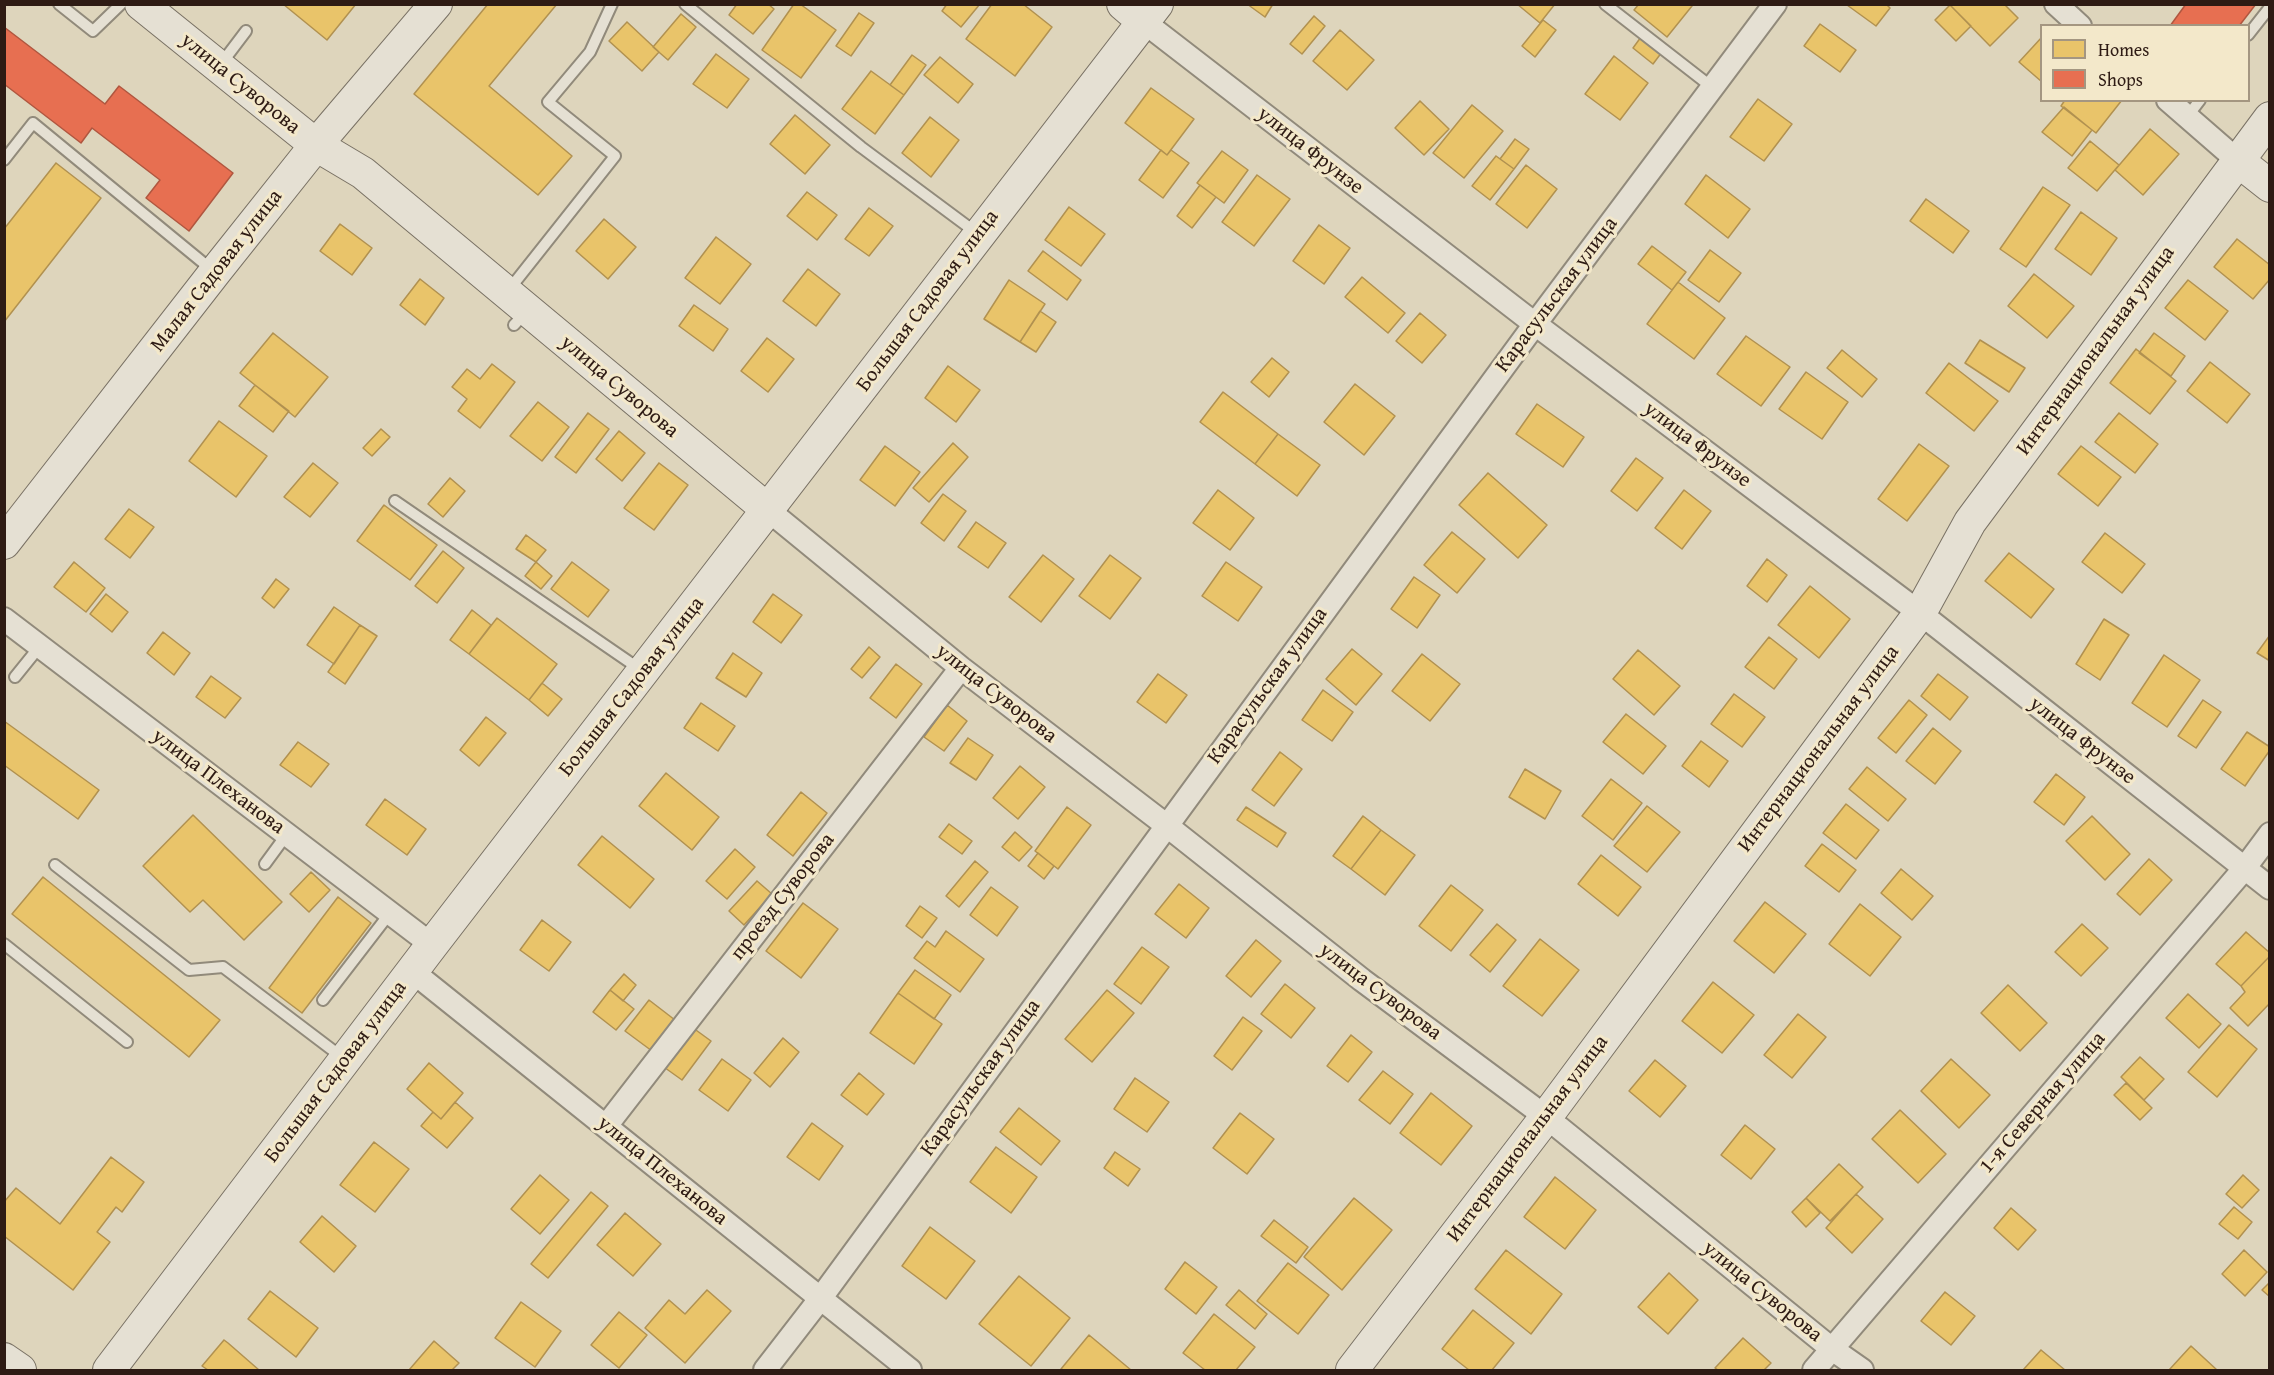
<!DOCTYPE html>
<meta charset="utf-8">
<style>
body{margin:0}
#map{position:relative;width:2274px;height:1375px;overflow:hidden;background:#ded5bc;font-family:"Gentium Book Plus",serif}
canvas{display:block}
.frame{position:absolute;inset:0;border:6px solid #2e1b14;pointer-events:none}
.legend{position:absolute;left:2040px;top:24px;width:210px;height:78px;box-sizing:border-box;background:#f3e8ca;border:2px solid #a49681;margin:0;padding:8px 10px;list-style:none;font-size:18px;color:#2e1b14}
.legend li{display:flex;align-items:center;gap:12px;height:30px}
.legend b{width:30px;border:2px solid #a49681}
</style>
<div id="map">
<canvas width="2274" height="1375"></canvas>
<div class="frame"></div>
<ul class="legend">
<li><b style="height:16px;background:#e9c46a"></b>Homes</li>
<li><b style="height:16px;background:#e76f51"></b>Shops</li>
</ul>
</div>
<script>
const g = document.querySelector('canvas').getContext('2d');
g.lineJoin = 'round';
function fill(path, color) { g.fillStyle = color; g.fill(path, 'evenodd'); }
const poly = rows => new Path2D(rows.map(r => 'M' + r).join(''));
function trace(path, color, width, dash) { g.strokeStyle = color; g.lineWidth = width; g.lineCap = dash ? 'butt' : 'round'; g.setLineDash(dash || []); g.stroke(path); }
function write(font, color, halo, rows, align = 'center') {
  g.font = font + ' "Gentium Book Plus",serif'; g.lineWidth = 6; g.setLineDash([]); g.textBaseline = 'middle'; g.strokeStyle = halo; g.fillStyle = color; for (const [text, x, y, turn = 0] of rows) {
    g.save(); g.translate(x, y); g.rotate((+turn || 0) * Math.PI / 180); g.textAlign = isNaN(turn) ? turn : align; if (halo) g.strokeText(text, 0, 0); g.fillText(text, 0, 0); g.restore();
  }
}
const homes = poly([
 [283,4,356,4,327,40,283,4],
 [488,4,557,4,489,86,572,156,538,195,414,94,488,4],
 [737,4,768,4,774,9,753,34,729,15,737,4],
 [794,4,800,4,836,30,801,78,762,50,794,4],
 [947,4,980,4,961,27,942,11,947,4],
 [992,4,1023,4,1052,27,1015,76,966,39,992,4],
 [1247,4,1273,4,1265,17,1247,4],
 [1517,4,1555,4,1540,23,1517,4],
 [1639,4,1690,4,1692,6,1667,37,1634,10,1639,4],
 [1886,4,1890,8,1876,26,1847,5,1886,4],
 [2004,4,2018,18,1990,46,1950,5,2004,4],
 [1950,5,1971,26,1956,41,1935,20,1950,5],
 [859,13,874,23,851,56,836,46,859,13],
 [681,14,696,27,668,60,653,47,681,14],
 [1314,16,1325,26,1302,54,1290,44,1314,16],
 [1543,20,1556,30,1535,57,1522,46,1543,20],
 [627,22,659,52,642,71,609,41,627,22],
 [1820,24,1856,50,1840,72,1804,46,1820,24],
 [1340,30,1374,60,1347,90,1313,61,1340,30],
 [1641,37,1662,52,1653,64,1633,48,1641,37],
 [2042,37,2042,82,2019,62,2042,37],
 [716,54,749,79,727,108,693,84,716,54],
 [912,55,926,65,904,95,890,85,912,55],
 [1614,56,1648,83,1620,120,1585,94,1614,56],
 [940,57,973,84,958,103,924,75,940,57],
 [871,71,904,95,875,134,842,109,871,71],
 [1151,88,1194,119,1167,155,1125,123,1151,88],
 [1758,99,1792,124,1764,161,1730,137,1758,99],
 [2065,100,2122,100,2096,133,2061,106,2065,100],
 [1420,101,1449,129,1424,155,1395,128,1420,101],
 [1472,105,1503,131,1464,178,1433,153,1472,105],
 [2064,107,2092,130,2072,156,2042,132,2064,107],
 [795,115,830,145,805,174,770,144,795,115],
 [930,117,959,140,931,177,902,153,930,117],
 [2150,129,2179,154,2143,195,2115,170,2150,129],
 [1515,139,1529,149,1514,169,1500,159,1515,139],
 [2090,141,2119,165,2097,191,2068,168,2090,141],
 [1161,150,1167,155,1171,150,1189,163,1163,198,1139,180,1161,150],
 [1222,151,1248,170,1224,203,1197,183,1222,151],
 [1496,156,1514,169,1490,200,1472,186,1496,156],
 [56,163,101,198,4,322,4,229,56,163],
 [1526,165,1557,189,1527,228,1496,204,1526,165],
 [1257,175,1290,199,1254,246,1222,222,1257,175],
 [1706,175,1750,209,1728,238,1685,204,1706,175],
 [1200,185,1216,197,1192,228,1177,216,1200,185],
 [2043,187,2070,205,2026,267,2000,249,2043,187],
 [807,192,837,215,817,240,787,216,807,192],
 [1926,199,1969,231,1953,253,1910,221,1926,199],
 [1069,207,1105,234,1081,266,1045,240,1069,207],
 [869,208,893,226,869,256,845,239,869,208],
 [2081,212,2117,238,2091,275,2055,249,2081,212],
 [604,219,636,247,608,279,576,251,604,219],
 [340,224,372,248,352,275,320,251,340,224],
 [1319,225,1350,248,1324,284,1293,261,1319,225],
 [716,237,751,264,720,304,685,278,716,237],
 [2237,239,2270,265,2270,279,2253,299,2214,267,2237,239],
 [1652,246,1686,272,1672,290,1638,264,1652,246],
 [1710,250,1741,273,1719,302,1688,280,1710,250],
 [1043,251,1081,280,1067,300,1028,271,1043,251],
 [808,269,840,294,816,326,783,301,808,269],
 [2034,274,2074,306,2047,338,2008,306,2034,274],
 [1362,277,1405,313,1388,333,1345,297,1362,277],
 [420,279,444,298,425,325,400,305,420,279],
 [1009,280,1045,304,1020,342,984,319,1009,280],
 [2188,280,2228,311,2205,340,2165,308,2188,280],
 [1678,282,1725,318,1694,359,1647,324,1678,282],
 [694,305,728,329,713,351,679,326,694,305],
 [1040,311,1056,322,1036,352,1020,342,1040,311],
 [1420,313,1446,335,1422,363,1396,341,1420,313],
 [273,333,328,377,295,417,240,373,273,333],
 [2154,333,2185,356,2171,376,2139,353,2154,333],
 [1746,336,1790,367,1761,406,1717,374,1746,336],
 [767,338,794,359,768,392,741,371,767,338],
 [1980,340,2025,368,2009,392,1965,363,1980,340],
 [2136,349,2176,381,2150,414,2110,383,2136,349],
 [1842,350,1877,379,1862,397,1827,368,1842,350],
 [1272,358,1289,372,1269,397,1251,382,1272,358],
 [2210,362,2250,394,2227,423,2187,391,2210,362],
 [1949,363,1998,401,1974,431,1926,393,1949,363],
 [492,364,515,382,480,428,458,411,467,399,452,387,467,369,480,379,492,364],
 [948,366,980,390,956,422,925,398,948,366],
 [1806,372,1848,402,1822,439,1779,409,1806,372],
 [1355,384,1395,416,1364,455,1324,422,1355,384],
 [255,385,289,411,273,432,239,406,255,385],
 [1223,392,1278,434,1255,464,1200,422,1223,392],
 [538,402,569,427,542,461,510,436,538,402],
 [1537,404,1584,437,1563,467,1516,434,1537,404],
 [588,413,609,429,576,473,555,457,588,413],
 [2119,413,2158,444,2135,473,2095,442,2119,413],
 [219,421,267,456,236,497,189,461,219,421],
 [381,429,390,437,372,456,363,448,381,429],
 [619,431,645,453,622,481,596,459,619,431],
 [1278,434,1320,465,1297,496,1255,464,1278,434],
 [953,443,968,457,929,502,913,488,953,443],
 [1919,444,1949,466,1907,521,1878,499,1919,444],
 [885,446,920,472,895,506,860,480,885,446],
 [2081,446,2121,477,2098,506,2058,474,2081,446],
 [1636,458,1663,478,1637,511,1611,491,1636,458],
 [313,463,338,483,310,517,284,497,313,463],
 [659,463,688,485,654,530,624,508,659,463],
 [1488,473,1547,525,1518,558,1459,505,1488,473],
 [450,478,465,491,443,517,428,504,450,478],
 [1218,490,1254,518,1230,550,1193,523,1218,490],
 [1684,490,1711,511,1682,549,1655,528,1684,490],
 [943,494,966,511,944,541,921,523,943,494],
 [384,505,437,545,410,580,357,541,384,505],
 [129,509,154,527,130,558,105,539,129,509],
 [976,522,1006,543,988,568,958,547,976,522],
 [1452,532,1485,559,1457,593,1424,565,1452,532],
 [2105,533,2145,564,2122,593,2082,562,2105,533],
 [526,535,546,550,536,562,516,549,526,535],
 [443,551,464,568,437,603,415,586,443,551],
 [2009,553,2054,589,2031,618,1985,581,2009,553],
 [1043,555,1074,579,1041,622,1009,597,1043,555],
 [1110,555,1141,578,1110,619,1079,596,1110,555],
 [1767,559,1787,575,1767,602,1747,586,1767,559],
 [74,562,105,588,86,612,54,587,74,562],
 [536,562,552,576,541,589,525,576,536,562],
 [572,562,609,590,588,617,551,589,572,562],
 [1226,562,1262,587,1238,621,1202,596,1226,562],
 [1414,577,1440,595,1417,628,1391,609,1414,577],
 [276,579,289,589,274,608,262,598,276,579],
 [1810,586,1850,619,1819,658,1778,625,1810,586],
 [106,594,128,612,112,632,90,614,106,594],
 [773,594,802,615,781,643,753,622,773,594],
 [334,607,360,625,334,664,307,645,334,607],
 [472,610,491,625,469,654,450,640,472,610],
 [497,618,557,664,529,700,469,654,497,618],
 [2104,619,2129,635,2100,680,2076,664,2104,619],
 [360,625,377,636,345,684,328,672,360,625],
 [163,632,190,653,174,675,147,653,163,632],
 [2270,635,2270,661,2257,653,2270,635],
 [1769,637,1797,659,1774,689,1745,667,1769,637],
 [869,647,880,657,862,678,851,669,869,647],
 [1352,649,1382,674,1356,705,1326,679,1352,649],
 [1638,650,1680,686,1654,715,1613,679,1638,650],
 [733,653,762,673,746,697,716,678,733,653],
 [1422,654,1460,684,1430,721,1392,691,1422,654],
 [2164,655,2200,680,2167,727,2132,703,2164,655],
 [896,664,922,684,896,718,870,698,896,664],
 [1158,674,1187,695,1166,723,1137,702,1158,674],
 [1938,674,1968,697,1950,720,1921,696,1938,674],
 [211,676,241,698,225,718,196,697,211,676],
 [542,683,562,699,548,716,529,700,542,683],
 [1323,690,1353,712,1332,741,1302,720,1323,690],
 [1734,694,1765,717,1742,747,1711,724,1734,694],
 [1909,700,1927,715,1896,753,1878,738,1909,700],
 [2203,700,2221,712,2196,748,2178,736,2203,700],
 [701,703,735,726,718,751,684,728,701,703],
 [947,705,967,721,944,751,924,737,947,705],
 [1626,714,1666,746,1643,774,1603,742,1626,714],
 [486,717,506,733,479,766,460,750,486,717],
 [4,721,99,790,78,819,4,765,4,721],
 [1933,728,1961,751,1935,784,1906,761,1933,728],
 [2247,732,2270,747,2270,750,2245,786,2221,769,2247,732],
 [968,738,993,755,976,780,950,763,968,738],
 [1701,741,1728,761,1709,787,1682,766,1701,741],
 [298,742,329,764,311,787,280,765,298,742],
 [1280,752,1302,769,1274,806,1252,790,1280,752],
 [1020,766,1045,787,1018,819,993,798,1020,766],
 [1867,767,1906,799,1888,821,1849,789,1867,767],
 [1525,769,1561,791,1545,819,1509,797,1525,769],
 [666,773,719,817,692,850,639,806,666,773],
 [2056,774,2085,797,2064,825,2034,802,2056,774],
 [1611,779,1642,803,1613,840,1582,816,1611,779],
 [801,792,827,813,793,856,767,835,801,792],
 [385,799,426,829,407,855,366,825,385,799],
 [1846,804,1879,830,1856,859,1823,833,1846,804],
 [1647,806,1680,832,1647,872,1614,846,1647,806],
 [1067,807,1091,825,1058,869,1035,851,1067,807],
 [1246,807,1286,833,1277,847,1237,820,1246,807],
 [193,815,282,902,244,940,203,900,190,912,143,866,193,815],
 [1363,816,1381,830,1351,869,1333,856,1363,816],
 [2092,816,2130,854,2105,880,2066,841,2092,816],
 [949,824,972,841,962,854,939,837,949,824],
 [1381,830,1415,855,1385,895,1351,869,1381,830],
 [1015,832,1032,847,1019,861,1002,847,1015,832],
 [602,836,654,879,630,908,578,865,602,836],
 [1822,844,1856,870,1839,892,1805,866,1822,844],
 [735,849,755,867,727,899,706,881,735,849],
 [1038,853,1054,866,1044,879,1028,866,1038,853],
 [1601,855,1641,887,1618,916,1578,884,1601,855],
 [2149,859,2172,880,2140,915,2117,894,2149,859],
 [975,861,988,872,959,907,946,896,975,861],
 [1901,869,1933,896,1912,920,1881,893,1901,869],
 [311,872,330,890,309,912,290,894,311,872],
 [43,877,220,1020,189,1057,12,914,43,877],
 [757,881,772,894,744,925,729,911,757,881],
 [1179,884,1209,908,1186,938,1155,914,1179,884],
 [1451,885,1483,910,1451,951,1419,926,1451,885],
 [991,887,1018,907,997,936,970,915,991,887],
 [338,897,371,923,302,1013,269,988,338,897],
 [1765,902,1806,934,1774,973,1734,941,1765,902],
 [803,903,838,929,801,978,766,951,803,903],
 [1860,904,1901,937,1870,976,1829,944,1860,904],
 [920,906,937,918,922,938,906,926,920,906],
 [542,920,571,942,549,971,520,950,542,920],
 [1497,924,1516,940,1490,972,1470,955,1497,924],
 [2082,924,2108,948,2081,976,2055,952,2082,924],
 [946,931,984,959,960,992,914,958,927,941,935,947,946,931],
 [2246,932,2270,953,2270,956,2241,986,2216,964,2246,932],
 [1540,939,1579,970,1542,1016,1503,986,1540,939],
 [1256,940,1281,961,1251,997,1226,976,1256,940],
 [1142,947,1169,967,1141,1004,1114,984,1142,947],
 [2270,956,2270,1003,2248,1026,2230,1008,2245,992,2241,986,2270,956],
 [915,970,951,995,934,1019,898,993,915,970],
 [624,974,636,985,623,1001,610,990,624,974],
 [1713,982,1754,1015,1722,1053,1682,1021,1713,982],
 [1285,984,1315,1008,1291,1038,1261,1014,1285,984],
 [2008,985,2047,1023,2020,1051,1981,1013,2008,985],
 [610,990,634,1009,616,1030,593,1012,610,990],
 [1107,990,1134,1013,1092,1062,1065,1039,1107,990],
 [898,993,942,1024,914,1064,870,1033,898,993],
 [2188,994,2221,1024,2199,1048,2166,1018,2188,994],
 [649,1000,675,1020,652,1051,625,1031,649,1000],
 [1798,1014,1826,1037,1792,1078,1764,1055,1798,1014],
 [1243,1017,1262,1031,1232,1070,1214,1056,1243,1017],
 [689,1025,711,1041,682,1080,661,1065,689,1025],
 [2229,1025,2257,1049,2217,1097,2188,1072,2229,1025],
 [1351,1035,1372,1052,1348,1082,1327,1066,1351,1035],
 [783,1038,799,1052,770,1087,754,1073,783,1038],
 [2140,1057,2164,1079,2144,1100,2121,1077,2140,1057],
 [722,1059,751,1080,728,1111,699,1090,722,1059],
 [1951,1059,1990,1095,1959,1128,1921,1091,1951,1059],
 [1655,1060,1686,1086,1660,1117,1629,1091,1655,1060],
 [429,1063,463,1093,441,1119,407,1089,429,1063],
 [1383,1071,1413,1094,1390,1124,1359,1100,1383,1071],
 [859,1073,884,1094,867,1115,841,1095,859,1073],
 [1135,1078,1169,1102,1147,1132,1114,1109,1135,1078],
 [2126,1083,2152,1108,2140,1120,2114,1095,2126,1083],
 [1431,1093,1472,1126,1441,1165,1400,1133,1431,1093],
 [455,1102,473,1118,447,1148,421,1126,433,1112,441,1119,455,1102],
 [1019,1108,1060,1141,1041,1165,1000,1132,1019,1108],
 [1900,1110,1946,1154,1918,1183,1872,1139,1900,1110],
 [1240,1113,1274,1139,1247,1174,1213,1148,1240,1113],
 [812,1123,843,1146,819,1180,787,1157,812,1123],
 [1745,1125,1775,1149,1751,1179,1721,1155,1745,1125],
 [374,1142,409,1169,375,1212,340,1185,374,1142],
 [996,1147,1037,1177,1011,1213,970,1182,996,1147],
 [1115,1152,1140,1169,1128,1186,1104,1168,1115,1152],
 [111,1157,144,1182,122,1212,116,1207,97,1232,110,1242,73,1290,4,1236,4,1202,16,1188,60,1224,111,1157],
 [1839,1164,1863,1187,1830,1221,1806,1198,1839,1164],
 [540,1175,569,1200,540,1234,511,1209,540,1175],
 [2243,1175,2259,1190,2242,1208,2226,1194,2243,1175],
 [1555,1177,1596,1210,1565,1249,1524,1217,1555,1177],
 [591,1192,608,1206,548,1278,531,1264,591,1192],
 [1856,1194,1883,1219,1852,1253,1826,1228,1856,1194],
 [1354,1198,1392,1230,1342,1290,1304,1257,1354,1198],
 [1806,1198,1820,1213,1806,1227,1792,1212,1806,1198],
 [2234,1207,2252,1222,2238,1239,2219,1224,2234,1207],
 [2011,1208,2036,1230,2018,1250,1994,1228,2011,1208],
 [625,1213,661,1244,633,1276,597,1245,625,1213],
 [322,1216,356,1246,334,1272,300,1242,322,1216],
 [1274,1220,1308,1247,1296,1263,1261,1236,1274,1220],
 [930,1227,975,1261,946,1299,902,1266,930,1227],
 [1506,1250,1562,1294,1531,1334,1475,1289,1506,1250],
 [2244,1250,2267,1272,2245,1296,2222,1274,2244,1250],
 [1185,1262,1217,1287,1196,1314,1165,1289,1185,1262],
 [1288,1263,1329,1295,1298,1334,1257,1301,1288,1263],
 [1669,1273,1698,1300,1668,1334,1638,1307,1669,1273],
 [1019,1276,1070,1318,1031,1366,979,1324,1019,1276],
 [2270,1282,2270,1297,2262,1290,2270,1282],
 [707,1290,731,1311,685,1363,645,1328,669,1300,685,1314,707,1290],
 [1239,1290,1267,1314,1255,1329,1226,1305,1239,1290],
 [270,1291,318,1328,296,1357,248,1319,270,1291],
 [1945,1292,1975,1316,1951,1345,1921,1321,1945,1292],
 [521,1302,561,1331,535,1367,495,1338,521,1302],
 [1473,1310,1514,1343,1492,1370,1469,1370,1442,1349,1473,1310],
 [619,1312,647,1335,619,1368,591,1345,619,1312],
 [1214,1314,1255,1347,1236,1370,1205,1370,1183,1353,1214,1314],
 [1089,1335,1131,1370,1063,1370,1061,1369,1089,1335],
 [1743,1338,1771,1363,1764,1370,1718,1370,1715,1368,1743,1338],
 [224,1340,228,1343,259,1370,208,1370,202,1366,224,1340],
 [434,1341,459,1363,452,1370,409,1370,434,1341],
 [2191,1346,2217,1370,2169,1370,2191,1346],
 [2041,1350,2065,1370,2023,1370,2041,1350]
]);
const shops = poly([
 [2186,4,2256,4,2239,26,2170,26,2186,4],
 [4,27,105,104,119,86,233,173,189,231,146,198,160,180,92,128,81,143,4,84,4,27]
]);
const lane = poly([
 [59,4,93,31,121,4],
 [685,4,861,147,978,234],
 [1605,4,1713,88],
 [2248,35,2270,7],
 [221,64,246,31],
 [2187,117,2200,100],
 [4,160,33,123,212,270],
 [508,291,615,156,548,102,590,52,612,4],
 [514,325,527,311],
 [395,501,641,670],
 [15,677,40,646],
 [265,864,287,834],
 [55,865,189,970,223,967,343,1058],
 [4,944,127,1042],
 [323,1000,390,913]
]);
const street = poly([
 [2056,4,2080,26],
 [1144,22,1535,324,1920,613,2270,888],
 [2168,100,2237,160],
 [768,510,961,668,1166,825,1362,980,1546,1117,1832,1349,1862,1370],
 [4,619,432,945],
 [413,972,910,1370],
 [606,1126,961,668],
 [765,1370,820,1299,1535,324,1775,4],
 [1814,1370,2244,869,2270,834]
]);
const secondary = poly([
 [141,4,316,145,363,173,768,510],
 [1123,4,1144,22],
 [2237,160,2270,186],
 [4,543,215,272,316,145,436,4],
 [4,1359,20,1370],
 [109,1370,432,945,1157,4],
 [1352,1370,1546,1117,1920,613,1970,522,2270,118]
]);
const streetNames = [
 ["улица Суворова",240,84,39],
 ["улица Фрунзе",1310,151,38],
 ["Малая Садовая улица",217,271,-52],
 ["Карасульская улица",1557,295,-53],
 ["Большая Садовая улица",928,301,-53],
 ["Интернациональная улица",2096,351,-54],
 ["улица Суворова",619,387,40],
 ["улица Фрунзе",1697,445,37],
 ["Карасульская улица",1268,686,-54],
 ["Большая Садовая улица",632,687,-52],
 ["улица Суворова",996,694,38],
 ["улица Фрунзе",2082,741,38],
 ["Интернациональная улица",1819,749,-53],
 ["улица Плеханова",218,782,37],
 ["проезд Суворова",783,897,-52],
 ["улица Суворова",1380,992,37],
 ["Большая Садовая улица",336,1072,-53],
 ["Карасульская улица",981,1078,-54],
 ["1-я Северная улица",2043,1103,-49],
 ["Интернациональная улица",1528,1139,-53],
 ["улица Плеханова",662,1171,39],
 ["улица Суворова",1762,1292,39]
];
fill(homes, '#e9c46a');
trace(homes, '#b19150', 1.5);
fill(shops, '#e76f51');
trace(shops, '#b0563f', 1.5);
trace(lane, '#918a7b', 14);
trace(street, '#918a7b', 26);
trace(secondary, '#797164', 34);
trace(lane, '#e5e0d3', 10);
trace(street, '#e5e0d3', 22);
trace(secondary, '#e5e0d3', 32);
write('21px', '#2e1b14', '#f3e8ca', streetNames);
</script>
